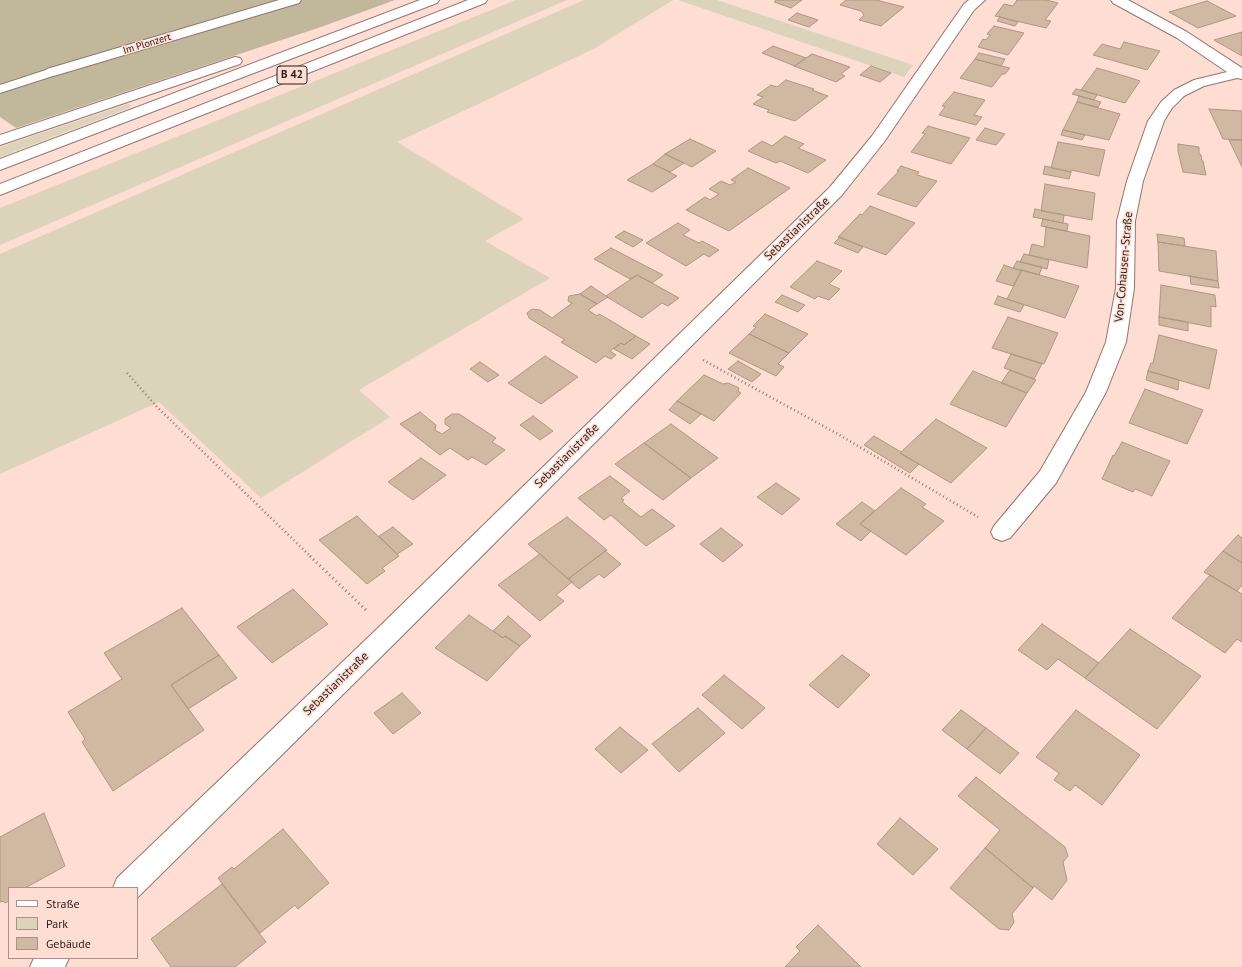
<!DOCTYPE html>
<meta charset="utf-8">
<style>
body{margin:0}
#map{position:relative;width:1242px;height:967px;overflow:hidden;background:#feddd2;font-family:"PT Sans",sans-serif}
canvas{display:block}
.legend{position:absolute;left:8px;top:887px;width:130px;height:72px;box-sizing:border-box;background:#feddd2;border:1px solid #a99088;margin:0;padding:5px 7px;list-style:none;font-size:12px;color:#291d19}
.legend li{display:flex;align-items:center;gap:8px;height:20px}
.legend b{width:20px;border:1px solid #a99088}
</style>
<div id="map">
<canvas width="1242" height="967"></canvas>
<ul class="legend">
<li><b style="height:5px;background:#fff"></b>Straße</li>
<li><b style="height:11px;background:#dbd3ba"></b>Park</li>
<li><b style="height:11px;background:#d0b8a3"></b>Gebäude</li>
</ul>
</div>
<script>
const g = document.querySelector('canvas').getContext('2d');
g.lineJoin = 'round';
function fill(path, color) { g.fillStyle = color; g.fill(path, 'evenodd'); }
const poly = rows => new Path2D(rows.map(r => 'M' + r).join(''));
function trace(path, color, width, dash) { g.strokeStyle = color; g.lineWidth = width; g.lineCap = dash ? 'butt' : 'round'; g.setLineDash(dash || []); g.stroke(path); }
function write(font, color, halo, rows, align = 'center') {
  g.font = font + ' "PT Sans",sans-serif'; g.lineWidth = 3; g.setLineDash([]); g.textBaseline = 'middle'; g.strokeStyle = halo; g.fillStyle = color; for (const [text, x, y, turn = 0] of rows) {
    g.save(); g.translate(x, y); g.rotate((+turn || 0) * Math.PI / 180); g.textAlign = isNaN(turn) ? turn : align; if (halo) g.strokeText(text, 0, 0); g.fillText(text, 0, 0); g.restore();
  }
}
const green = poly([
 [516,0,567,0,0,245,0,208],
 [584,0,673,0,595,48,472,107,397,142,524,219,485,241,550,278,359,390,390,417,261,498,159,402,0,474,0,254],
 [678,0,717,0,913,65,904,77],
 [128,104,131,105,129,108,0,157,0,147]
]);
const forest = poly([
 [0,0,395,0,321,27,16,128,0,117]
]);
const building = poly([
 [776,0,802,0,791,8,774,2,776,0],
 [846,0,876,0,904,7,881,26,859,20,864,15,861,11,840,5,846,0],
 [1017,0,1046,0,1058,3,1045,20,1051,21,1046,28,995,16,1004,4,1013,6,1017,0],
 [1207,1,1236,16,1198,28,1169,12,1207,1],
 [797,13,818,20,809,27,788,20,797,13],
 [1000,17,1018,22,1015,26,997,21,1000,17],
 [994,26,1024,33,1008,55,978,47,983,39,986,40,990,35,987,34,994,26],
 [1242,32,1242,56,1214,40,1242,32],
 [1124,42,1160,51,1147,70,1093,55,1102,44,1120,49,1124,42],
 [773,46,806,58,795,66,762,53,773,46],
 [979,53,1005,59,1001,66,975,59,979,53],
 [812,54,850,67,841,74,845,76,836,82,794,66,812,54],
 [975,59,1001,66,1010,68,1005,74,1002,74,992,87,960,78,975,59],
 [871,66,891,73,880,82,860,75,871,66],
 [1097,68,1128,77,1140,81,1125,103,1081,90,1097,68],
 [786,80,814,89,812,90,828,96,795,121,767,112,769,110,753,104,763,97,757,95,771,85,777,87,786,80],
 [1076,89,1081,90,1097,95,1094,100,1072,94,1076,89],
 [954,92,985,100,974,115,982,117,976,125,939,115,945,107,942,106,954,92],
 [1079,96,1094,100,1101,102,1098,107,1077,102,1079,96],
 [1077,102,1120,114,1109,140,1063,130,1077,102],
 [1209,109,1242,111,1242,140,1223,139,1209,109],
 [928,126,970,138,951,164,911,152,925,134,922,133,928,126],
 [985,128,1005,134,996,145,976,140,985,128],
 [1063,130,1085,135,1082,140,1061,135,1063,130],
 [785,136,804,144,798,148,826,160,808,173,780,161,776,163,748,151,762,141,772,146,785,136],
 [690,139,716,151,692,167,665,154,690,139],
 [1229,140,1242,140,1242,167,1229,140],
 [1058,142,1105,150,1099,176,1071,170,1071,172,1051,168,1058,142],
 [1178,144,1199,147,1199,154,1201,155,1202,161,1203,161,1206,175,1183,172,1178,151,1178,144],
 [665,154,684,163,670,172,653,164,665,154],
 [653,164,677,176,652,192,627,180,653,164],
 [901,166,919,172,917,175,937,181,916,207,877,194,899,171,897,171,901,166],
 [1045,166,1071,172,1069,179,1043,174,1045,166],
 [748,168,790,188,729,231,686,210,705,197,710,200,719,194,709,189,721,181,730,185,736,182,731,180,748,168],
 [1045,184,1095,193,1092,220,1041,211,1045,184],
 [870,206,915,223,886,255,838,237,860,214,862,215,870,206],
 [1035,209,1064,215,1063,223,1033,217,1035,209],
 [1043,219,1068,224,1067,231,1041,226,1043,219],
 [678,223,690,230,683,235,699,243,702,241,719,250,709,257,704,254,686,266,646,243,678,223],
 [1046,227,1090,236,1087,268,1029,255,1032,244,1044,247,1046,227],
 [624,231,643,240,633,247,615,237,624,231],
 [1157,234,1184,238,1185,246,1158,242,1157,234],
 [840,237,863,247,858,253,834,243,840,237],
 [1158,242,1216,251,1218,281,1159,271,1158,242],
 [611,248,663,275,652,283,637,275,630,279,594,259,611,248],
 [1024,254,1049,260,1047,269,1020,262,1024,254],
 [817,261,842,271,829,284,840,289,829,300,818,296,815,299,790,287,817,261],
 [1017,261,1042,267,1039,275,1013,268,1017,261],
 [1004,265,1021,271,1013,286,996,281,1004,265],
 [1022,270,1079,286,1065,318,1007,299,1022,270],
 [637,275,652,283,679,298,668,306,662,303,642,318,607,297,608,297,606,296,637,275],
 [1190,276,1218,281,1219,288,1191,284,1190,276],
 [1161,285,1215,295,1216,307,1211,306,1211,327,1159,317,1161,285],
 [591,286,606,296,608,297,597,304,580,294,591,286],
 [580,294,597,304,588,310,597,316,599,314,608,319,636,336,624,345,621,343,610,351,616,355,611,359,605,356,596,363,561,342,565,340,529,318,527,313,532,309,540,310,552,318,572,303,568,301,569,296,580,294],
 [782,295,805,305,798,312,775,302,782,295],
 [998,296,1007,299,1024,305,1020,312,994,304,998,296],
 [765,314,808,334,789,353,749,334,756,327,753,326,765,314],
 [1008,317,1058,333,1044,364,992,348,1008,317],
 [1159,317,1188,322,1188,331,1159,325,1159,317],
 [749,334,789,353,778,364,784,367,776,376,729,353,749,334],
 [1159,335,1217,350,1209,389,1148,371,1151,363,1153,363,1159,335],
 [636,336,650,344,632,359,614,349,621,343,624,345,636,336],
 [1011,354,1042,364,1034,379,1004,368,1011,354],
 [545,356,578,377,541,404,508,383,545,356],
 [738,361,761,374,752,382,728,369,738,361],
 [480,362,499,375,488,382,470,369,480,362],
 [1010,370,1036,380,1027,393,1001,383,1010,370],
 [973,371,1027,393,1006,427,950,404,973,371],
 [1148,371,1179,380,1178,390,1146,380,1148,371],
 [704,375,723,384,728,383,739,388,738,391,741,393,714,421,677,401,704,375],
 [1145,389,1203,410,1187,444,1129,423,1145,389],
 [677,401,701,414,690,424,669,410,677,401],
 [420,412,436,425,435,430,442,434,451,428,445,424,445,419,452,414,459,414,496,438,492,442,505,450,486,465,472,457,468,460,450,448,440,455,400,424,420,412],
 [533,416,553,431,540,440,520,425,533,416],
 [936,419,987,448,951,483,900,453,936,419],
 [671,424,718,458,691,478,644,443,671,424],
 [874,436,901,452,900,453,919,464,910,473,864,445,874,436],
 [1122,442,1170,461,1152,496,1135,489,1133,492,1102,479,1113,455,1114,456,1122,442],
 [644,443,691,478,663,500,615,464,644,443],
 [421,458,446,475,413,500,388,482,421,458],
 [610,476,630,491,621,498,624,500,622,502,641,517,652,509,675,526,646,546,611,515,604,520,578,498,610,476],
 [776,483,800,499,782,515,757,497,776,483],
 [901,488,926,504,922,507,944,521,906,555,860,524,901,488],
 [862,502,875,511,860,524,871,531,861,541,836,524,862,502],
 [357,516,399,556,382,568,385,571,367,584,319,540,357,516],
 [567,517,607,550,568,579,528,544,567,517],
 [393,527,413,544,397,554,379,536,393,527],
 [721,528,743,545,723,562,700,544,721,528],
 [1238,535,1242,538,1242,563,1223,551,1238,535],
 [605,551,621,564,604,578,599,574,579,589,568,579,605,551],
 [1223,551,1242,563,1242,585,1237,591,1204,572,1223,551],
 [540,554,572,582,556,595,564,601,540,621,498,585,540,554],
 [1210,575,1242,594,1242,642,1237,639,1225,653,1172,618,1210,575],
 [293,589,328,624,272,663,237,627,293,589],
 [182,608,219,655,171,685,204,730,113,791,82,742,85,739,68,712,122,679,104,653,182,608],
 [469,615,503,638,505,636,520,646,487,681,435,648,469,615],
 [508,616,531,636,520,646,505,636,503,638,493,631,508,616],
 [1042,624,1099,663,1085,678,1058,659,1047,670,1018,650,1042,624],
 [1130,629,1201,676,1157,729,1085,678,1130,629],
 [219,655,237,678,188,709,171,685,219,655],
 [842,655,870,675,838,708,809,685,842,655],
 [724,675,765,708,742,729,702,695,724,675],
 [402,693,421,713,393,734,374,713,402,693],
 [698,708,725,733,679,772,652,744,698,708],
 [961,710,986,728,967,749,942,730,961,710],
 [1076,710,1140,755,1102,805,1075,785,1070,791,1054,780,1059,773,1036,757,1076,710],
 [620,727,648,750,621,773,595,749,620,727],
 [986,728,1019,753,1000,774,967,749,986,728],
 [976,777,1065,847,1068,856,1063,862,1067,880,1052,900,1034,886,1033,888,985,848,1000,830,958,796,976,777],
 [44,813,65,866,25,888,9,888,9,901,5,903,3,901,0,902,0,837,44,813],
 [900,818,938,849,913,875,877,844,900,818],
 [283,829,329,883,298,909,295,905,260,933,218,878,232,867,234,869,283,829],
 [985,848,1033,888,1012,914,1014,922,1009,930,999,929,950,888,985,848],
 [222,884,266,942,235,967,171,967,151,939,222,884],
 [818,925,861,967,785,967,800,951,796,947,818,925]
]);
const pathFar1 = poly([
 [703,360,836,433,978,517],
 [127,373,157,407,311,557]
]);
const path = poly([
 [310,556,368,612]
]);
const lane = poly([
 [52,68,56,69,58,72,56,75,0,93,0,85,52,68]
]);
const street = poly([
 [279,0,301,0,299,3,57,75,52,76,47,75,45,72,47,69,279,0],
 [969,0,985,0,974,10,884,142,842,195,398,640,137,898,137,888,113,888,117,878,380,626,830,187,872,136,964,4,969,0],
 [1111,0,1128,0,1187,32,1242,68,1242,79,1237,78,1204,86,1184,96,1172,108,1164,121,1143,181,1135,221,1134,288,1126,342,1106,392,1056,483,1010,538,1002,541,994,538,991,532,994,526,1040,471,1086,392,1106,342,1116,288,1117,221,1127,181,1148,121,1161,102,1174,90,1194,80,1227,72,1177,38,1113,3,1111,0],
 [34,958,69,958,65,967,30,967,34,958]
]);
const highway = poly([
 [420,0,439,0,437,3,0,170,0,159,420,0],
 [468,0,487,0,485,3,0,195,0,184,468,0],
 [235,57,240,58,242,61,240,64,0,145,0,135,235,57]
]);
const farStreetnames = [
 ["Im Plonzert",147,44,-17]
];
const shields = [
 [292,75,30]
];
const shieldNames = [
 ["B 42",292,75]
];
const streetNames = [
 ["Sebastianistraße",797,229,-44],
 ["Von-Cohausen-Straße",1124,267,-85],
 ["Sebastianistraße",567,456,-45],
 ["Sebastianistraße",336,684,-44]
];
fill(green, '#dbd3ba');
fill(forest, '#c1b79a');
fill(building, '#d0b8a3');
trace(building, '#ae9782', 1);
trace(lane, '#94766c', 2);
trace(street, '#94766c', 2);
trace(highway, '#94766c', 2);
trace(pathFar1, '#8f7971', 2.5, [1, 3]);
trace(path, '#8f7971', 3, [1, 3.5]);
fill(lane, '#fff');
fill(street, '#fff');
fill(highway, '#fff');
write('10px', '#291d19', '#feddd2', farStreetnames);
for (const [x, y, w] of shields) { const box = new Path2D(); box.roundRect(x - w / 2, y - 9, w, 18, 3); g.fillStyle = '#feddd2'; g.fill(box); trace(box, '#291d19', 1); }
write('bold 11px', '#291d19', null, shieldNames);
write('12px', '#291d19', '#feddd2', streetNames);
</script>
